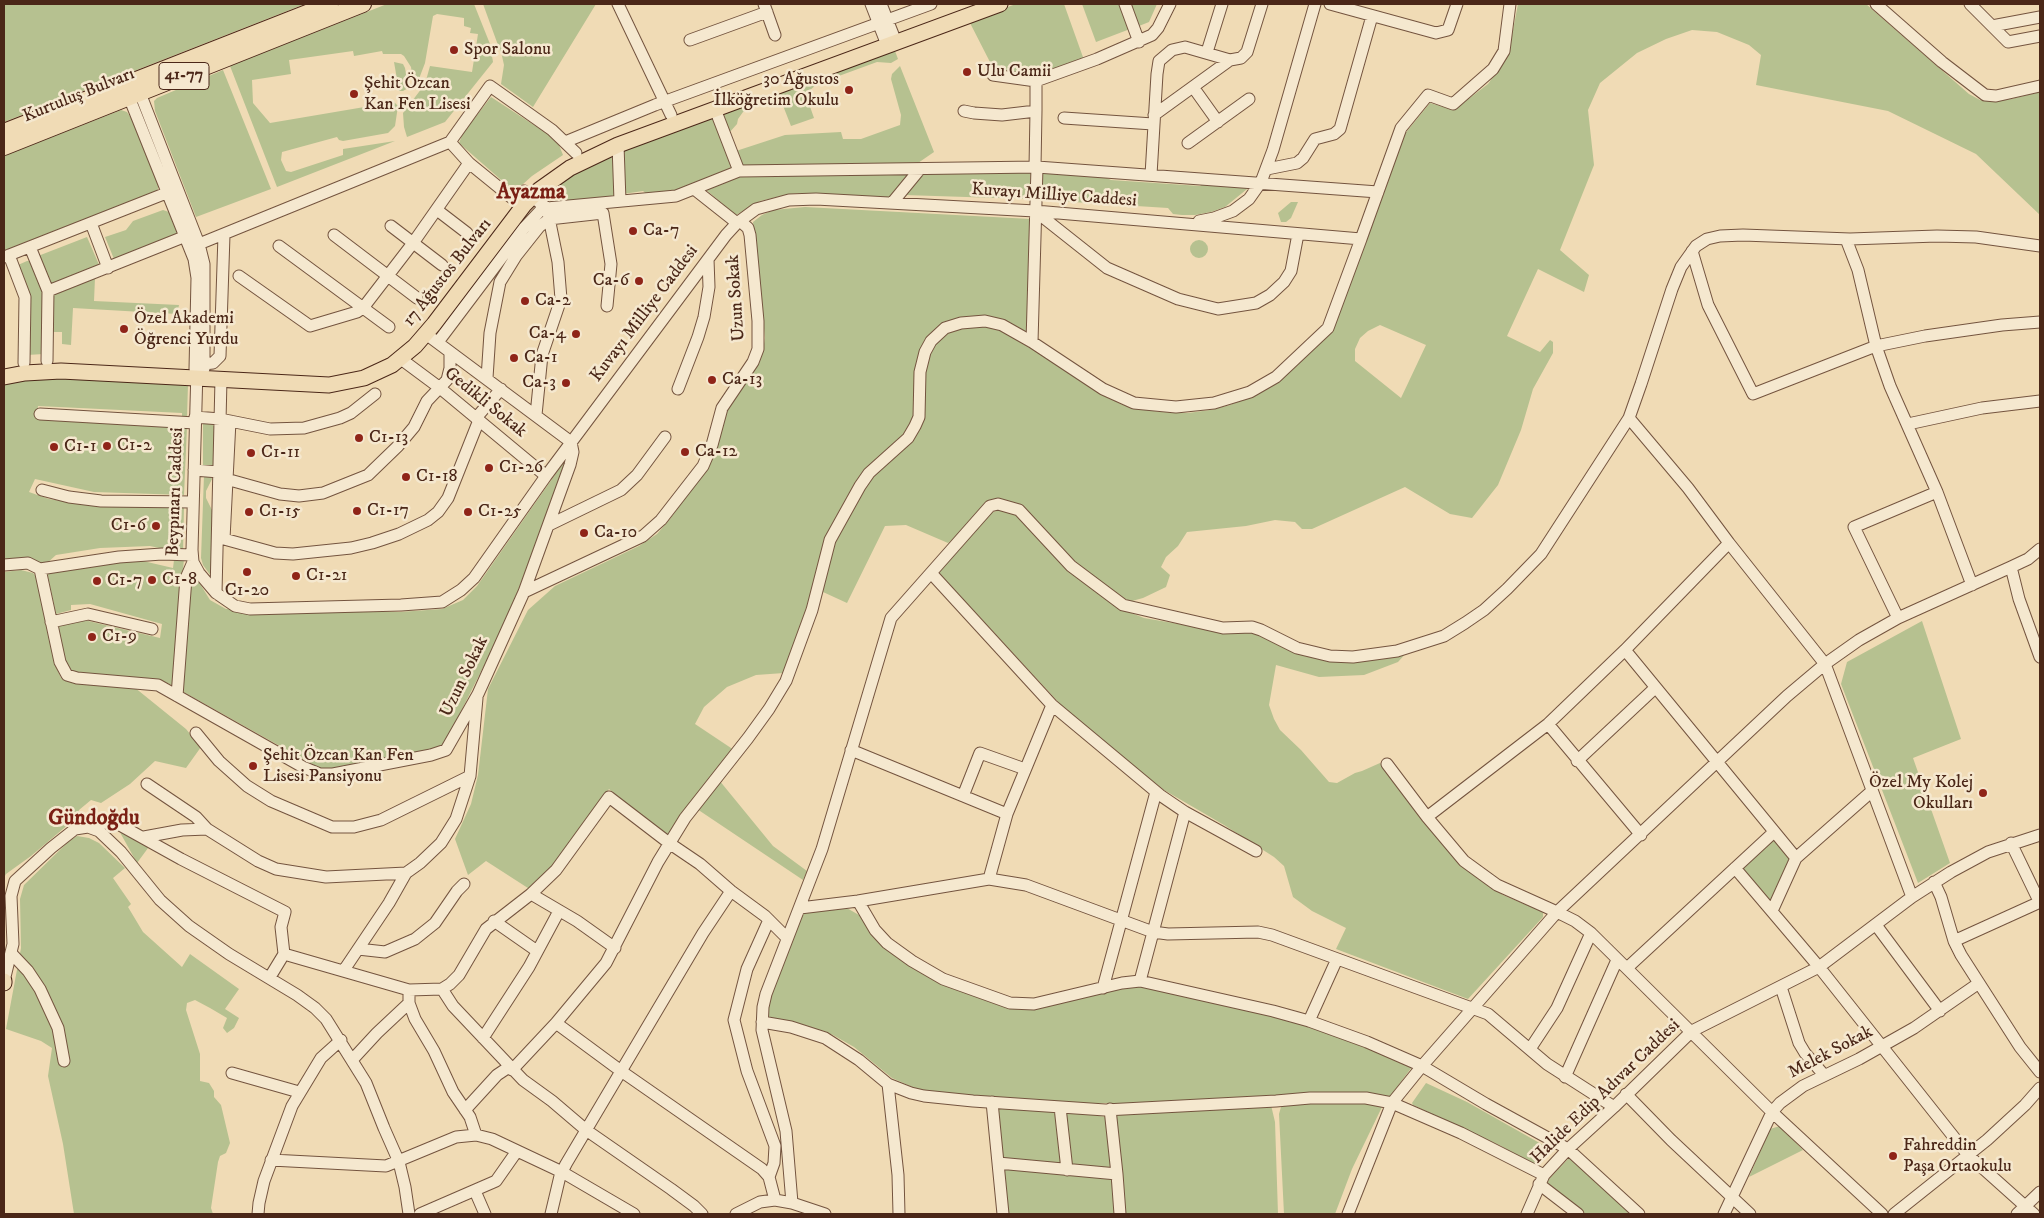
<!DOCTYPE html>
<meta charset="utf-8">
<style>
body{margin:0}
#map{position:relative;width:2044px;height:1218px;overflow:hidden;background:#f0dbb5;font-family:"IM FELL DW Pica",serif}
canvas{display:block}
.frame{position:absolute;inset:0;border:5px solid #4b2718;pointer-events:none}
</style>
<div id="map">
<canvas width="2044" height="1218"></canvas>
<div class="frame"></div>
</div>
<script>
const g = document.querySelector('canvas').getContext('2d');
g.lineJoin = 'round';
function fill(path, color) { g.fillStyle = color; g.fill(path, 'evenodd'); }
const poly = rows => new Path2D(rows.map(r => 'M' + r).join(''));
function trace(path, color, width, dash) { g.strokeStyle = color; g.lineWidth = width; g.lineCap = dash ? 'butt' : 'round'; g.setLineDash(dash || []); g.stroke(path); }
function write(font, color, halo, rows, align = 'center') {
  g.font = font + ' "IM FELL DW Pica",serif'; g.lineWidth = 5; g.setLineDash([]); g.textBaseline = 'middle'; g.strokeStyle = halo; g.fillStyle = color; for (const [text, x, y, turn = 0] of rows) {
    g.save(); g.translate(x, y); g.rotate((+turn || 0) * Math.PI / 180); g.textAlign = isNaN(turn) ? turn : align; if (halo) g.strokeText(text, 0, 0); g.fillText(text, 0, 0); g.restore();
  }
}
const green = poly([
 [4,4,305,4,4,122],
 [387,4,474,4,490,44,493,62,445,122,407,137,404,127,403,113,425,84,430,66,472,72,478,34,470,33,471,28,464,26,464,18,437,14,433,16,425,63,417,84,415,84,413,81,411,67,404,56,401,54,383,54,382,51,354,56,353,51,289,60,291,74,252,80,253,103,270,123,394,102,398,106,395,126,388,133,343,141,339,140,337,137,282,152,281,160,286,171,291,172,343,155,343,149,395,141,277,187,230,66],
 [483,4,596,4,533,107,501,84,504,65,502,56],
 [1016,4,1064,4,1084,60,1042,75,1027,76,1010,73,991,64,969,21],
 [1082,4,1120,4,1130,29,1096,42],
 [1131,4,1157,4,1149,22,1139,26],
 [1518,4,1866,4,1969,94,1980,100,1991,101,2011,99,2040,92,2040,215,1976,154,1888,111,1756,85,1761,55,1749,45,1717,32,1692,30,1666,39,1637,53,1600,83,1588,110,1594,165,1560,250,1589,275,1584,292,1538,269,1507,336,1540,352,1550,340,1553,342,1553,353,1533,389,1521,430,1498,485,1472,518,1450,514,1405,487,1312,529,1302,529,1295,522,1275,520,1246,526,1187,532,1178,546,1166,557,1161,567,1170,575,1166,587,1143,598,1132,601,1123,599,1094,578,1067,554,1026,509,1016,503,992,500,985,503,957,536,948,543,906,525,885,526,847,603,823,592,833,543,864,485,914,433,929,351,942,335,968,325,1000,327,1093,389,1121,404,1140,409,1161,412,1188,413,1210,410,1230,405,1267,389,1282,379,1331,331,1337,320,1403,136,1430,103,1454,110,1488,84,1508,56],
 [1380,325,1426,345,1401,398,1355,361,1355,349,1360,338,1368,331],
 [895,51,898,59,891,63,877,62,817,84,809,91,807,98,814,118,791,126,780,98,743,112,738,119,737,124,729,133,723,114],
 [394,62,403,64,405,68,408,85,408,88,403,91,399,91],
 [900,66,934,152,918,163,742,167,736,151,785,135,841,132,843,139,861,139,900,125,901,115,891,79,892,74],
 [223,70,271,189,196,217,155,111,154,101,157,98],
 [491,97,557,140,563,155,532,176,522,185,508,186,459,143,463,133],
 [121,110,127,112,131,118,159,185,157,191,5,251,4,247,4,156],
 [714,116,733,170,673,191,648,195,643,191,623,194,621,150],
 [616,152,617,198,554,205,544,194,570,175],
 [1031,171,1029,199,904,195,923,173],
 [1043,171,1101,175,1111,180,1200,186,1203,183,1252,185,1225,207,1211,212,1195,215,1182,215,1173,214,1168,208,1041,200],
 [913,173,892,198,803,193,790,194,760,201,736,215,705,189,743,176],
 [1291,202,1298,202,1291,218,1286,222,1281,222,1278,213],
 [805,207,1031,219,1027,335,995,320,928,336,916,413,910,430,869,468,814,586,795,646,784,673,756,675,727,687,704,707,695,724,734,750,669,838,609,789,565,851,531,890,486,861,468,875,455,839,471,804,478,775,488,689,528,610,555,586,639,546,657,534,670,519,703,473,727,407,763,350,765,338,753,222,762,215,773,210],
 [163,210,169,212,179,233,114,259,105,237,126,230,133,221],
 [87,237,100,267,51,286,38,256],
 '1190 249a9 9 0 1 1 18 0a9 9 0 1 1-18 0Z',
 [27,261,31,261,43,285,44,354,27,355,18,265],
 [95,278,94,301,179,305,177,314,73,308,71,345,62,344,62,332,51,332,51,294],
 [50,377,188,384,187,418,182,418,182,413,38,406,37,418,187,427,184,495,94,492,35,479,29,492,49,499,74,503,184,507,183,553,150,546,100,548,56,555,46,564,40,564,27,558,4,559,4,383],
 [203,421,211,422,215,427,214,463,212,466,203,466],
 [566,459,554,497,505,624,448,737,441,747,336,768,319,768,180,690,189,590,194,574,210,600,226,609,399,612,442,609,463,600,477,586],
 [204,475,211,476,212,479,206,491,206,498,213,512,211,576,203,565,201,558],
 [1003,509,1016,514,1119,608,1144,618,1231,633,1248,630,1288,648,1352,662,1384,659,1408,651,1398,662,1364,675,1319,677,1276,665,1269,705,1274,719,1280,730,1301,750,1329,782,1337,783,1355,773,1362,771,1380,763,1438,839,1461,866,1503,895,1543,912,1543,917,1468,999,1336,949,1346,928,1312,911,1293,897,1284,866,1274,857,1224,825,1164,790,1097,737,1061,705,938,572,990,513],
 [161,557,184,558,174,686,158,679,71,672,64,662,56,626,84,620,160,638,162,624,90,604,71,605,71,610,56,614,47,572,116,562,143,561,173,568,174,560],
 [21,570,33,573,36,576,56,667,61,678,66,680,134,687,186,729,201,747,186,768,155,761,130,784,101,803,91,800,79,810,76,818,31,856,6,874,4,878,4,572],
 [1922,621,1961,739,1913,758,1950,863,1918,883,1841,684,1847,662],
 [719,780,773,846,807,871,803,880,697,809],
 [117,827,151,844,137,863],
 [77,836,89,838,99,843,125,868,113,878,131,904,128,907,143,932,182,967,190,954,239,989,225,1009,239,1018,234,1028,227,1033,223,1028,227,1018,210,1008,195,1000,187,1003,186,1010,200,1054,200,1081,209,1083,214,1091,214,1097,221,1105,230,1143,226,1153,220,1156,218,1162,211,1208,213,1214,74,1214,63,1144,48,1076,52,1048,41,1041,6,1029,21,948,20,899,24,885,68,842],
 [1770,839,1774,840,1788,856,1790,864,1771,902,1742,869],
 [845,907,859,915,877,940,1003,1005,1015,1009,1032,1010,1135,985,1215,1001,1305,1025,1381,1052,1412,1067,1389,1098,1162,1103,1075,1103,973,1096,917,1089,892,1078,854,1047,833,1035,805,1025,766,1017,772,990,802,916,805,912],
 [1426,1083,1467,1102,1552,1150,1536,1166,1501,1146,1413,1105,1412,1103],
 [1361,1102,1382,1107,1352,1169,1335,1214,1284,1214,1279,1114,1281,1107,1283,1104],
 [1271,1105,1275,1122,1278,1214,1124,1214,1115,1112],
 [997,1107,1057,1112,1062,1165,1001,1159],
 [1068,1111,1106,1117,1111,1162,1109,1169,1072,1166,1070,1164,1066,1113],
 [1780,1126,1803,1150,1749,1177,1770,1129],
 [1569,1158,1572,1158,1632,1214,1585,1214,1547,1184,1549,1179],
 [1004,1166,1112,1178,1117,1214,1007,1214]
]);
const minor = poly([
 [618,4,671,115],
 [764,4,775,35],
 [871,4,887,45],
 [881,4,896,42],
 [1125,4,1139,42],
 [1330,4,1436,33,1448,30,1457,4],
 [1876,4,1942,62,1985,95,1996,96,2040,86],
 [1970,4,2008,42,2040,36],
 [1992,26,2040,17],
 [690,40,767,12],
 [1207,52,1222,4],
 [993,75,1036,81,1097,59,1152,35,1158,28,1170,4],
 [1193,87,1218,122],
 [140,93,199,244,204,264,204,369],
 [129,97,194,259,197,278,195,369],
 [715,109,739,171],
 [964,111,974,113,1002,115,1036,111,1035,167],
 [1036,111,1036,81],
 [1154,115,1230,60],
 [1064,118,1153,124],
 [450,142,469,163,523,207],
 [565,142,655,105,931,4],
 [1188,143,1249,99],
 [618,145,620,201],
 [1037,167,1032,342,1103,389,1134,403,1176,407,1214,403,1250,392,1276,377,1328,328,1361,239],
 [1267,169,1297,163,1303,158,1315,139,1334,134,1340,129,1372,16],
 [1151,175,1157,74,1159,61,1172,50,1185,47,1230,60,1241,58,1247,52,1262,4],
 [694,189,737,223],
 [524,191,547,208,676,196,739,171,1037,167,1378,192],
 [892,203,920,169],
 [437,210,467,233],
 [1035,211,1107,268,1178,299,1218,309,1256,303,1270,295,1284,282,1291,271,1298,234],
 [1199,221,1214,218,1233,211,1249,199,1261,182,1273,150,1315,4],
 [91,223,108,268],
 [391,226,442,265],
 [334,235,417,298],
 [1846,239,1858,270,1876,346,1890,386,1937,492,1972,585],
 [199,244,450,142,490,86,552,130,576,153],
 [279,246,389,327],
 [30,247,48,291,47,361],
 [1692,251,1708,305,1753,394,1876,346,1925,336,2002,325,2040,322],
 [9,255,25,297,24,363],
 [4,257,174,190],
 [239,276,310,326,357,312,363,308,413,243,469,163],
 [48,291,186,236],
 [438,342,524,228,540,211,547,208,558,262,561,299,542,355,536,415],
 [401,359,440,388,546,476],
 [204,364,213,363,220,356,224,235],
 [197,369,192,550,193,562,199,573,216,593,235,606,250,609,401,605,442,602,461,590,474,578,546,476,726,235,737,223,756,209,789,200,816,199,1035,211,1361,239,1401,128,1428,95,1453,104,1493,69,1504,51,1510,4],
 [487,378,490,333,500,282,516,256,539,227,549,219,603,213,611,264,607,306],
 [678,389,698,337,704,317,709,287,708,259],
 [40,414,195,423],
 [195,417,220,419,270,429,304,428,340,418,351,413,375,394],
 [476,418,501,389],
 [230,421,224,539,275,553,293,554,351,548,372,543,399,534,428,520,438,512,448,498,479,420],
 [1908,424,1982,408,2040,401],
 [194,470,219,472],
 [219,477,280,494,299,496,323,493,368,475,398,446,414,427,427,401,447,380,450,368,450,352],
 [42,490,69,497,101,501,193,502],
 [549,525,621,490,637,475,665,437],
 [1729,543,1825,664,1912,897],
 [4,565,28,563,40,569,119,557,162,554,192,555],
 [2011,567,2019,599,2040,657],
 [40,569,60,662,67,675,77,678,158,685,303,767,320,774,333,774,431,755,446,750,478,694,524,592,570,465,573,452,571,442,426,334],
 [931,573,1052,705,1160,795,1185,812,1256,851],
 [524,592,643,536,661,520,703,466,712,445,722,408,753,362,758,349,758,321,750,235,748,228,740,221],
 [216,593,221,379],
 [1898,618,1854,527,1937,492],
 [51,622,88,614,152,629],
 [1625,650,1796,858,1772,911],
 [177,696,186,578,193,562],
 [1548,724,1641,835],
 [196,733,219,761,247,786,271,801,332,827,354,827,381,820,470,776],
 [851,750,1007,814],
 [1577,761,1655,688],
 [1387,764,1427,817,1464,861,1497,885,1557,912,1575,921,1591,933,1772,1112,1882,1214],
 [147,784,196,817,207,829,258,861,276,869,326,877,406,873],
 [963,796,980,753,1025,769],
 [1427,817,1548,724,1625,650,1729,543,1688,488,1629,418],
 [93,828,106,822,118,824,181,859,285,912,281,927,284,954,270,977],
 [144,837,182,830,207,829],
 [2011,843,2040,903],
 [1796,858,1872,791],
 [1735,868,1819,967,1968,1155,2034,1214],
 [989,879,1007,814,1052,705],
 [1934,882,1941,897,1954,941,1961,955,2020,1047,2040,1072],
 [531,894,556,870,609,797,669,843,700,864,731,891,765,916,787,938],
 [858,901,875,930,887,943,912,961,943,979,1010,1003,1034,1004,1122,983,1140,981,1273,1011,1309,1021,1367,1042,1422,1066,1486,1104,1568,1149,1639,1214],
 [800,908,858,901,989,879,1026,885,1153,932,1168,934,1258,932,1272,935,1488,1014,1547,1064,1614,1107],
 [494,921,537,951],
 [1876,925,1940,1011],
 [1954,941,2040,902],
 [358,949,385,952,415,939,435,923,457,891,464,884],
 [11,953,28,971,40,989,58,1028,64,1061],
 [284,954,409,990,442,989,450,984,459,975,486,929,531,894,577,921,615,948],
 [1627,968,1774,832],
 [344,970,389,903,406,873,420,863,441,843,456,819,470,776,477,698],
 [4,981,13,944,11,896,15,881,51,848,75,829,88,827,99,831,121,852,160,900,189,926,229,954,297,995,315,1008,326,1019,366,1083,384,1128,399,1162,405,1187,409,1214],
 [1140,981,1185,812],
 [1781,987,1799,1043,1805,1053,1824,1075],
 [1103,988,1156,792],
 [442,989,453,1006,523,1080,552,1101,586,1130,671,1189,694,1206,702,1214],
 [409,990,409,1003,415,1019,434,1051,453,1092,470,1117,476,1135],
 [1309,1021,1337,959],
 [762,1022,791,1027,825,1038,859,1060,888,1084,911,1093,924,1096,973,1101,1105,1110,1276,1101,1310,1098,1366,1098,1392,1103,1461,1133,1544,1175],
 [556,1023,621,1071,762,1169,769,1177,775,1200],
 [483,1038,529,967,559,911],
 [1530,1049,1557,1008,1591,933],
 [353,1059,377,1033,409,1003],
 [512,1070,556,1023,606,963,658,862,685,818,748,738,769,709,786,681,812,610,830,540,860,486,869,473,908,438,915,426,919,417,920,372,925,352,931,341,945,328,961,323,985,321,1002,325,1032,342],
 [232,1073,299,1092],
 [1565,1077,1617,960],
 [888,1084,898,1175,899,1214],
 [1626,1094,1671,1140,1750,1214],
 [992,1102,1003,1214],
 [1060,1107,1067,1170],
 [1110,1109,1117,1174],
 [465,1110,497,1075,509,1067],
 [271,1160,386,1166,456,1137,476,1135,492,1139,562,1172,634,1214],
 [998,1163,1117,1174,1120,1214],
 [769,1177,774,1163,775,1146,747,1071,734,1020,747,969,769,920],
 [1539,1184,1578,1214],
 [475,1191,485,1214],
 [792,1203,786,1131,762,1030,763,1007,766,994,822,849,891,618,990,506,998,504,1019,510,1071,566,1123,605,1223,628,1252,627,1261,630,1297,648,1330,656,1353,657,1397,651,1444,636,1465,623,1484,610,1507,589,1541,554,1629,418,1641,384,1672,289,1681,267,1696,246,1707,239,1720,236,1743,235,1850,239,1937,236,1976,237,2040,246],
 [258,1214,259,1203,264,1181,292,1106,321,1058,341,1040],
 [420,1214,496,1181,517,1151],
 [551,1214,560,1176,566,1164,703,933,731,891],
 [736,1214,760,1202,775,1200,792,1203,825,1214],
 [1348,1214,1392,1103,1422,1066,1557,912,1787,696,1825,664,1859,640,1898,618,2011,567,2028,559,2040,549],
 [1527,1214,1544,1175,1568,1149,1614,1107,1692,1031,1819,967,1912,897,1951,872,1988,852,2040,835],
 [1724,1214,1772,1112,1780,1103,1803,1086,1859,1059,1914,1028,1979,983],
 [1894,1214,1987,1140,2025,1105,2040,1088],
 [2017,1214,2040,1192]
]);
const major = poly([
 [4,377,25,373,61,371,329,385,364,378,392,365,415,346,434,324,524,205,539,190,570,168,618,145,1000,4],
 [4,983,4,981]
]);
const highway = poly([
 [4,132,330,4],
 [4,147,363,4]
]);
const markers = [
 [454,50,5,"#8f2418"],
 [967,72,5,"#8f2418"],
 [849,90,5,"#8f2418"],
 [354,94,5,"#8f2418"],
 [633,231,5,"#8f2418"],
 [639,281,5,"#8f2418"],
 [525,301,5,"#8f2418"],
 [124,329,5,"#8f2418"],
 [576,334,5,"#8f2418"],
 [514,358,5,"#8f2418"],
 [712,380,5,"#8f2418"],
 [566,383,5,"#8f2418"],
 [359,438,5,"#8f2418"],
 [107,446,5,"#8f2418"],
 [54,447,5,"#8f2418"],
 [685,452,5,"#8f2418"],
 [251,453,5,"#8f2418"],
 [489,468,5,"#8f2418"],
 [406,477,5,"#8f2418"],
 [357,511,5,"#8f2418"],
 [249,512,5,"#8f2418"],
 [468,512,5,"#8f2418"],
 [156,526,5,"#8f2418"],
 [584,533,5,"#8f2418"],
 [247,572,5,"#8f2418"],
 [296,576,5,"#8f2418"],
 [152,580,5,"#8f2418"],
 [97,581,5,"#8f2418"],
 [92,637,5,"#8f2418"],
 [253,766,5,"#8f2418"],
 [1983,793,5,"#8f2418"],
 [1893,1156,5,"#8f2418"]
];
const shields = [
 [184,76,50]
];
const shieldNames = [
 ["41-77",184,76]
];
const poiNames = [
 ["Spor Salonu",464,50],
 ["Ulu Camii",977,72],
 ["30 Ağustos",839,80,"right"],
 ["İlköğretim Okulu",839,101,"right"],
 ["Şehit Özcan",364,84],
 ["Kan Fen Lisesi",364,105],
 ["Ca-7",643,231],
 ["Ca-6",629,281,"right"],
 ["Ca-2",535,301],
 ["Özel Akademi",134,319],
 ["Öğrenci Yurdu",134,340],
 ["Ca-4",566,334,"right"],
 ["Ca-1",524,358],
 ["Ca-13",722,380],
 ["Ca-3",556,383,"right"],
 ["C1-13",369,438],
 ["C1-2",117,446],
 ["C1-1",64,447],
 ["Ca-12",695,452],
 ["C1-11",261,453],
 ["C1-26",499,468],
 ["C1-18",416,477],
 ["C1-17",367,511],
 ["C1-15",259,512],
 ["C1-25",478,512],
 ["C1-6",146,526,"right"],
 ["Ca-10",594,533],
 ["C1-21",306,576],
 ["C1-8",162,580],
 ["C1-7",107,581],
 ["C1-20",247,591,"center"],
 ["C1-9",102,637],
 ["Şehit Özcan Kan Fen",263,756],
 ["Lisesi Pansiyonu",263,777],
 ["Özel My Kolej",1973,783,"right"],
 ["Okulları",1973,804,"right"],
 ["Fahreddin",1903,1146],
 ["Paşa Ortaokulu",1903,1167]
];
const streetNames = [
 ["Kurtuluş Bulvarı",79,96,-22],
 ["Kuvayı Milliye Caddesi",1054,196,4],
 ["17 Ağustos Bulvarı",448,273,-52],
 ["Uzun Sokak",737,298,-94],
 ["Kuvayı Milliye Caddesi",645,314,-53],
 ["Gedikli Sokak",485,403,39],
 ["Beypınarı Caddesi",176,492,-88],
 ["Uzun Sokak",465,677,-64],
 ["Melek Sokak",1831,1053,-28],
 ["Halide Edip Adıvar Caddesi",1606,1092,-44]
];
const districtNames = [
 ["Ayazma",531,193],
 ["Gündoğdu",94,819]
];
fill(green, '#b6c190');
trace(minor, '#74543f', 13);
trace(major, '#4b2718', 17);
trace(highway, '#4b2718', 18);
trace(minor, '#f5e8cf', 11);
trace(major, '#f0dbb5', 15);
trace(highway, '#f0dbb5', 16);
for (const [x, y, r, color] of markers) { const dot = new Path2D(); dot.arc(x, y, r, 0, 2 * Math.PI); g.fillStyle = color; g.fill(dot); trace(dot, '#f5e8cf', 2); }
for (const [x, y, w] of shields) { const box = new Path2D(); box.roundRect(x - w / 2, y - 13.5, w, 27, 4); g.fillStyle = '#f5e8cf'; g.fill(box); trace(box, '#4b2718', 1); }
write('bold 16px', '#4b2718', null, shieldNames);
write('18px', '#4b2718', '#f5e8cf', poiNames, 'left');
write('18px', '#4b2718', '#f5e8cf', streetNames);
write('bold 22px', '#7a1f14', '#f5e8cf', districtNames);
</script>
